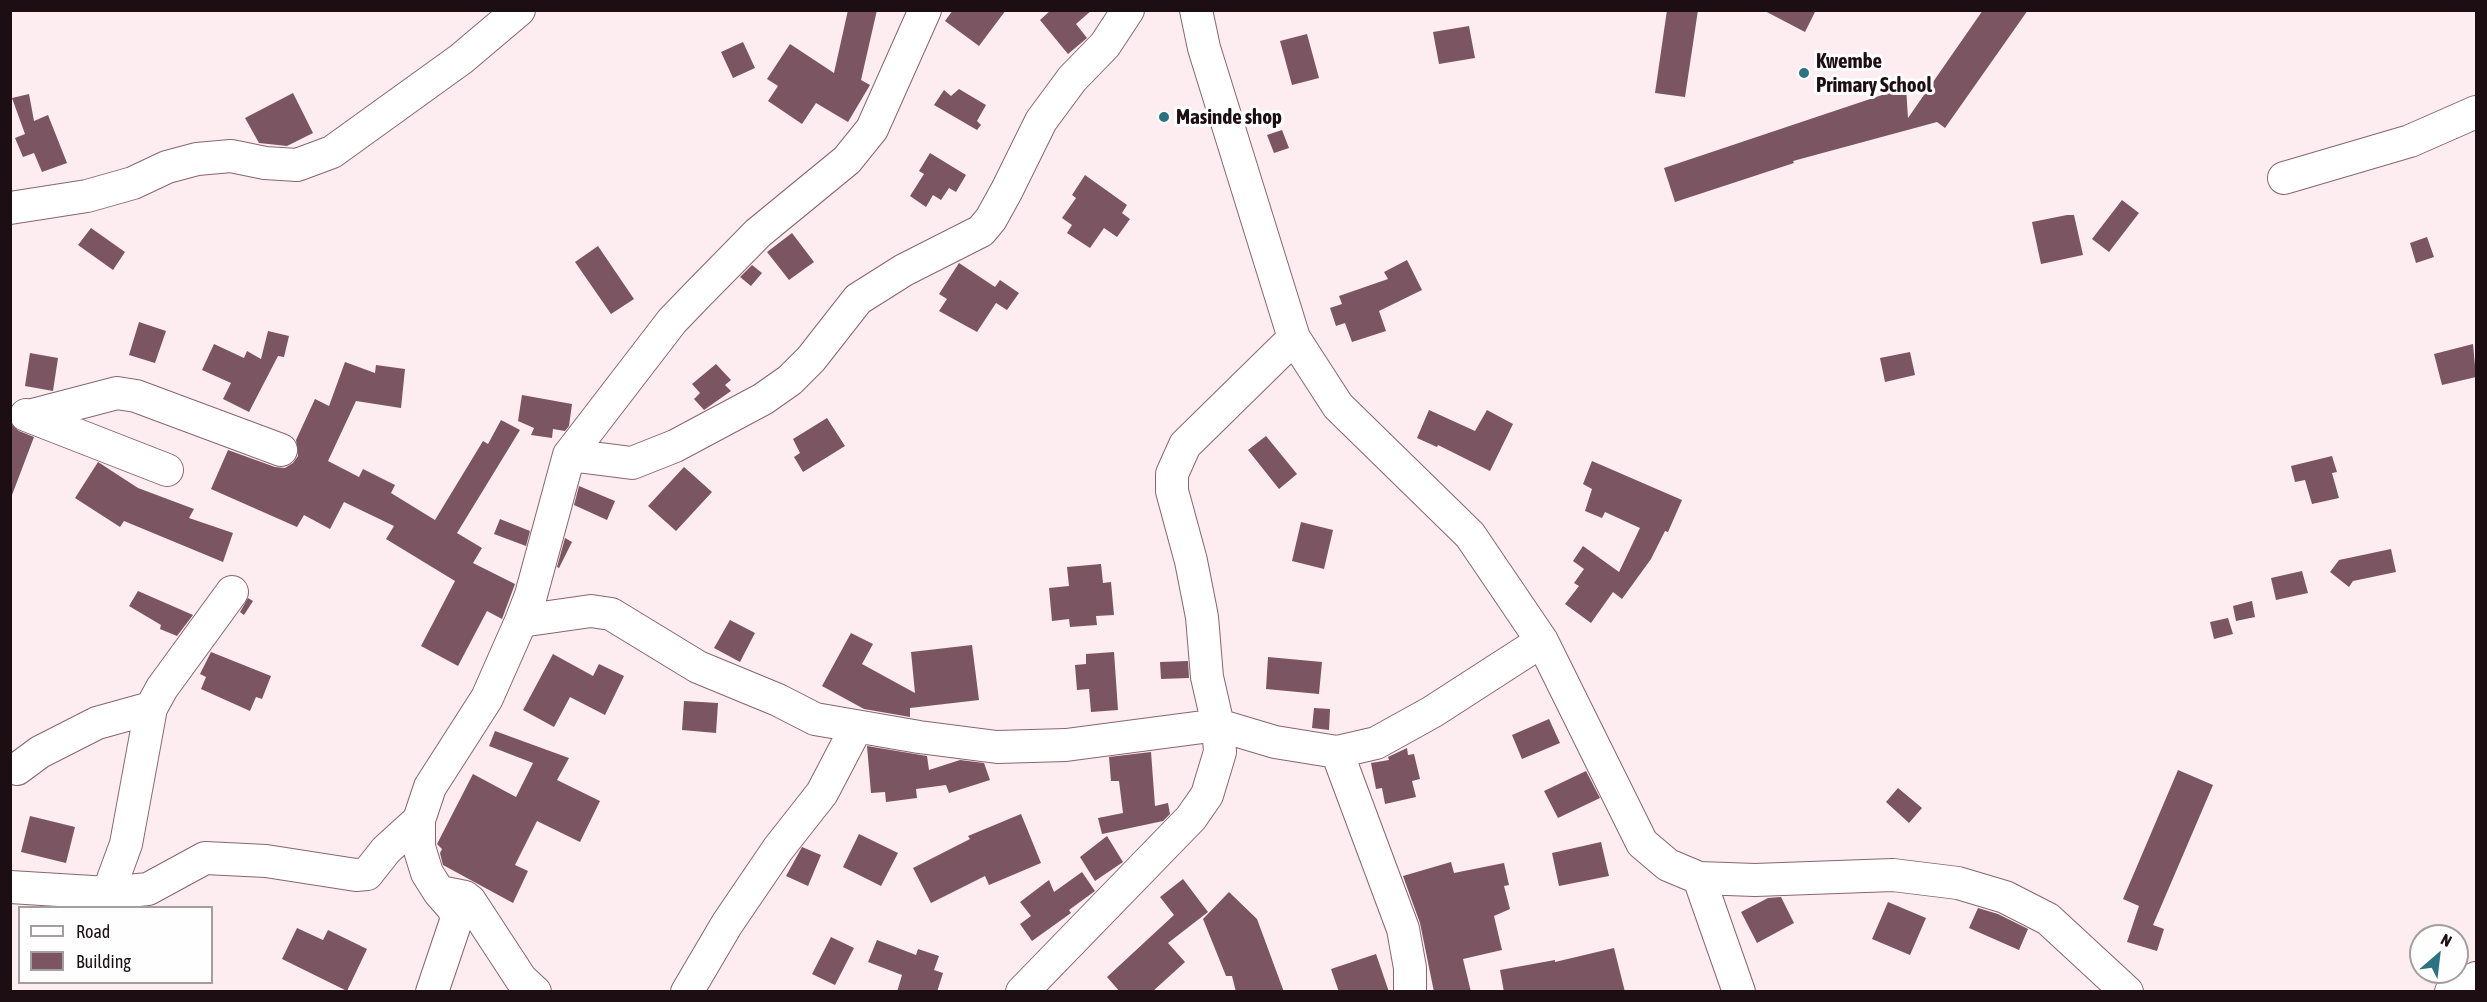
<!DOCTYPE html>
<style>
body{margin:0}
#map{position:relative;width:2487px;height:1002px;overflow:hidden;background:#fdecf0;font-family:"Asap Condensed",sans-serif}
canvas{display:block}
.frame{position:absolute;inset:0;border:12px solid #1c0e13;pointer-events:none}
.legend{position:absolute;left:18px;top:906px;width:195px;height:78px;box-sizing:border-box;background:#fefefe;border:2px solid #a49ea0;margin:0;padding:8px 10px;list-style:none;font-size:18px;color:#1c0e13}
.legend li{display:flex;align-items:center;gap:12px;height:30px}
.legend b{width:30px;border:2px solid #a49ea0}
.north{position:absolute;left:2409px;top:924px;width:60px;height:60px;box-sizing:border-box;background:#fefefe;border:2px solid #a49ea0;border-radius:50%;rotate:28deg;font-size:16px;font-weight:700;line-height:24px;text-align:center;color:#1c0e13}
.north::after{content:'';display:block;margin:auto;width:21px;height:27px;background:#2c7280;clip-path:polygon(50% 0,100% 100%,50% 72%,0 100%)}
</style>
<div id="map">
<canvas width="2487" height="1002"></canvas>
<div class="frame"></div>
<ul class="legend">
<li><b style="height:8px;background:#fff"></b>Road</li>
<li><b style="height:16px;background:#7b5561"></b>Building</li>
</ul>
<div class="north">N</div>
</div>
<script>
const g = document.querySelector('canvas').getContext('2d');
g.lineJoin = 'round';
function fill(path, color) { g.fillStyle = color; g.fill(path, 'evenodd'); }
const poly = rows => new Path2D(rows.map(r => 'M' + r).join(''));
function trace(path, color, width, dash) { g.strokeStyle = color; g.lineWidth = width; g.lineCap = dash ? 'butt' : 'round'; g.setLineDash(dash || []); g.stroke(path); }
function write(font, color, halo, rows, align = 'center') {
  g.font = font + ' "Asap Condensed",sans-serif'; g.lineWidth = 6; g.setLineDash([]); g.textBaseline = 'middle'; g.strokeStyle = halo; g.fillStyle = color; for (const [text, x, y, turn = 0] of rows) {
    g.save(); g.translate(x, y); g.rotate((+turn || 0) * Math.PI / 180); g.textAlign = isNaN(turn) ? turn : align; if (halo) g.strokeText(text, 0, 0); g.fillText(text, 0, 0); g.restore();
  }
}
const building = poly([
 [848,10,877,10,861,80,870,85,848,122,816,103,802,124,768,101,778,86,767,79,790,44,834,73],
 [953,10,1006,10,979,46,945,21],
 [1051,10,1092,10,1076,24,1087,38,1068,54,1040,20],
 [1667,10,1698,10,1685,97,1655,93],
 [1763,10,1816,10,1805,32],
 [1983,10,2028,10,1945,128,1937,122,1793,161,1794,163,1675,202,1664,168,1906,87,1908,118],
 [1469,26,1475,58,1439,64,1433,32],
 [1307,34,1319,78,1292,85,1280,41],
 [743,42,755,68,733,78,721,52],
 [959,89,986,105,977,121,981,125,977,130,934,105,944,90,951,96],
 [293,93,313,133,287,146,259,143,245,118],
 [29,94,34,121,48,115,67,163,42,172,34,153,23,157,15,138,25,134,12,98],
 [1282,130,1289,148,1274,153,1267,135],
 [930,153,966,175,956,192,949,188,941,200,933,195,926,207,910,196,924,174,919,171],
 [1085,175,1127,205,1122,213,1130,219,1117,237,1104,228,1090,248,1067,233,1072,225,1062,218,1076,198,1072,195],
 [2122,200,2139,213,2109,252,2092,239],
 [2067,215,2074,215,2083,255,2041,264,2032,222],
 [91,228,125,252,113,270,78,245],
 [792,233,814,262,789,280,767,252],
 [2427,237,2434,257,2416,263,2410,243],
 [598,246,634,299,611,314,575,262],
 [1407,260,1422,290,1379,311,1386,331,1352,342,1345,323,1336,326,1330,308,1342,304,1339,296,1388,279,1384,272],
 [959,263,995,287,1000,280,1019,293,1007,310,996,303,977,332,939,311,947,299,939,294],
 [752,265,762,273,751,286,740,277],
 [139,322,166,331,155,363,129,355],
 [268,331,289,336,284,357,278,356,249,412,223,399,231,383,202,370,214,344,244,358,247,351,261,359],
 [2473,344,2476,377,2442,385,2434,354],
 [1910,352,1915,375,1885,382,1880,358],
 [30,353,58,358,53,391,25,386],
 [345,362,375,373,376,365,405,369,401,408,356,401,328,461,359,477,363,469,395,485,391,493,435,520,483,441,488,444,501,420,520,430,457,533,482,548,473,563,515,584,502,619,487,611,458,666,421,646,455,581,386,539,394,526,344,502,330,529,304,515,297,527,211,489,228,450,275,467,285,468,293,463,298,456,296,440,315,399,329,406],
 [716,364,731,380,725,385,731,391,704,410,694,399,700,393,692,384],
 [522,395,572,404,569,426,565,431,553,429,552,438,531,435,534,428,518,421],
 [1429,410,1475,431,1487,410,1513,424,1490,471,1438,445,1437,447,1417,438],
 [827,418,845,446,803,472,794,457,800,453,793,439],
 [10,423,19,431,34,437,12,495],
 [1266,436,1297,474,1279,489,1248,450],
 [2332,456,2337,472,2332,473,2339,498,2312,504,2305,480,2295,482,2291,466],
 [1592,461,1682,500,1668,532,1665,531,1651,559,1622,599,1613,592,1591,623,1565,604,1579,586,1574,583,1584,569,1573,561,1583,546,1619,572,1640,528,1605,512,1602,518,1585,511,1592,489,1583,484],
 [98,462,138,488,194,509,189,518,233,533,223,562,124,521,120,527,75,498],
 [684,467,712,492,676,531,648,506],
 [579,486,615,501,607,520,574,505],
 [500,519,530,531,526,546,494,534],
 [1301,522,1333,530,1324,569,1292,561],
 [565,538,572,542,559,568,557,567],
 [2391,549,2396,572,2353,581,2349,587,2330,572,2339,560],
 [1101,564,1103,583,1111,582,1114,615,1096,616,1097,625,1070,627,1069,619,1052,621,1049,588,1069,586,1067,567],
 [2302,571,2308,593,2276,600,2271,578],
 [138,591,193,615,177,636,160,629,161,625,129,606],
 [248,598,253,601,244,615,240,612],
 [2252,601,2255,617,2236,621,2233,606],
 [2228,618,2233,634,2214,639,2210,622],
 [730,620,755,633,740,662,714,648],
 [851,633,873,644,862,664,915,693,911,652,972,645,979,700,910,708,910,717,864,709,822,686],
 [211,652,271,676,262,699,256,697,250,711,201,689,206,677,200,674],
 [1114,652,1118,710,1091,712,1089,689,1077,690,1075,665,1086,664,1086,654],
 [553,654,593,676,599,664,624,676,605,715,570,697,554,727,523,710],
 [1268,657,1322,662,1319,694,1266,689],
 [1188,661,1189,678,1161,679,1160,662],
 [684,701,718,703,716,733,682,730],
 [1314,708,1330,709,1329,730,1312,728],
 [1549,719,1560,743,1522,759,1512,735],
 [495,731,569,758,557,780,600,801,580,842,537,821,515,865,528,871,513,903,443,865,440,853,442,849,437,844,473,774,516,797,533,763,489,746],
 [867,746,927,756,929,770,960,760,984,763,990,780,949,793,946,785,916,789,917,798,886,802,885,792,871,793],
 [1407,748,1408,755,1414,754,1420,779,1412,781,1416,797,1385,804,1382,788,1376,789,1371,763,1389,760,1388,757],
 [1151,752,1155,806,1168,803,1170,814,1163,821,1102,834,1098,818,1123,813,1119,781,1111,781,1109,757],
 [2178,770,2213,785,2153,925,2164,929,2157,951,2127,942,2139,906,2123,899],
 [1586,771,1600,798,1558,818,1544,791],
 [1898,788,1922,808,1909,823,1886,802],
 [1021,814,1041,863,989,885,985,876,931,903,913,868,970,839,968,836],
 [30,816,75,827,66,863,21,852],
 [859,834,898,853,881,886,843,867],
 [1107,836,1123,862,1095,881,1080,857],
 [1601,842,1609,876,1559,886,1552,853],
 [802,847,821,855,808,886,786,876],
 [1451,862,1454,873,1504,863,1509,885,1504,886,1510,909,1494,916,1502,950,1463,959,1471,992,1434,992,1420,923,1403,876],
 [1082,872,1095,891,1069,910,1071,913,1032,941,1020,924,1031,916,1020,902,1049,880,1054,892],
 [1183,879,1208,912,1168,943,1185,962,1152,992,1120,992,1107,977,1174,915,1160,897],
 [1229,892,1257,919,1284,992,1236,992,1232,976,1226,976,1203,919],
 [1781,897,1794,923,1757,943,1741,912,1768,898],
 [1888,902,1926,918,1910,955,1872,939],
 [1978,908,1998,914,2028,929,2019,950,1969,928],
 [297,928,323,940,328,930,367,949,347,991,282,959],
 [831,937,854,948,835,985,812,974],
 [877,940,916,955,918,949,939,956,934,970,943,973,937,992,897,992,902,975,868,962],
 [1614,948,1625,992,1504,992,1500,970,1555,960,1555,962],
 [1376,954,1389,992,1339,992,1331,969]
]);
const minor = poly([
 [1196,10,1204,48,1294,338,1338,406,1470,535,1542,641,1642,843,1668,865,1699,878,1755,880,1893,875,1958,883,2005,897,2048,919,2127,992],
 [2284,178,2410,141,2476,112],
 [10,208,87,196,133,183,167,167,197,159,231,156,265,163,297,165,332,152,461,59,519,10],
 [26,415,167,470],
 [29,416,117,393,136,396,281,450],
 [569,455,632,463,675,446,763,399,790,380,811,359,858,299,904,270,981,231,991,219,1007,190,1041,121,1072,79,1105,45,1128,10],
 [521,621,591,611,611,614,698,667,778,700,815,719,919,737,997,747,1066,745,1218,725,1275,742,1337,752,1376,743,1432,712,1542,641],
 [1337,752,1403,929,1410,968,1410,992],
 [17,769,40,752,97,723,151,708],
 [1699,878,1739,992],
 [10,887,108,893,148,889,205,858,266,861,356,875,367,874,386,850,419,820],
 [108,893,126,844,151,708,162,688,232,592],
 [445,893,465,897,470,901,521,979,535,992],
 [432,992,457,918,453,908,439,892,427,873,419,847,419,820,430,787,487,698,521,621,531,595,569,455,672,321,699,293,758,233,847,160,872,129,925,10],
 [687,992,727,924,778,849,822,793,856,728],
 [1022,992,1191,818,1207,795,1220,752,1218,725,1207,677,1202,617,1191,561,1172,491,1172,474,1185,445,1294,338],
 [2451,992,2476,978]
]);
const markers = [
 [1804,73,6,"#2c7280"],
 [1164,117,6,"#2c7280"]
];
const poiNames = [
 ["Kwembe",1816,61],
 ["Primary School",1816,85],
 ["Masinde shop",1176,117]
];
fill(building, '#7b5561');
trace(minor, '#896570', 34);
trace(minor, '#fff', 32);
for (const [x, y, r, color] of markers) { const dot = new Path2D(); dot.arc(x, y, r, 0, 2 * Math.PI); g.fillStyle = color; g.fill(dot); trace(dot, '#fefefe', 2); }
write('bold 21px', '#1c0e13', '#fefefe', poiNames, 'left');
</script>
